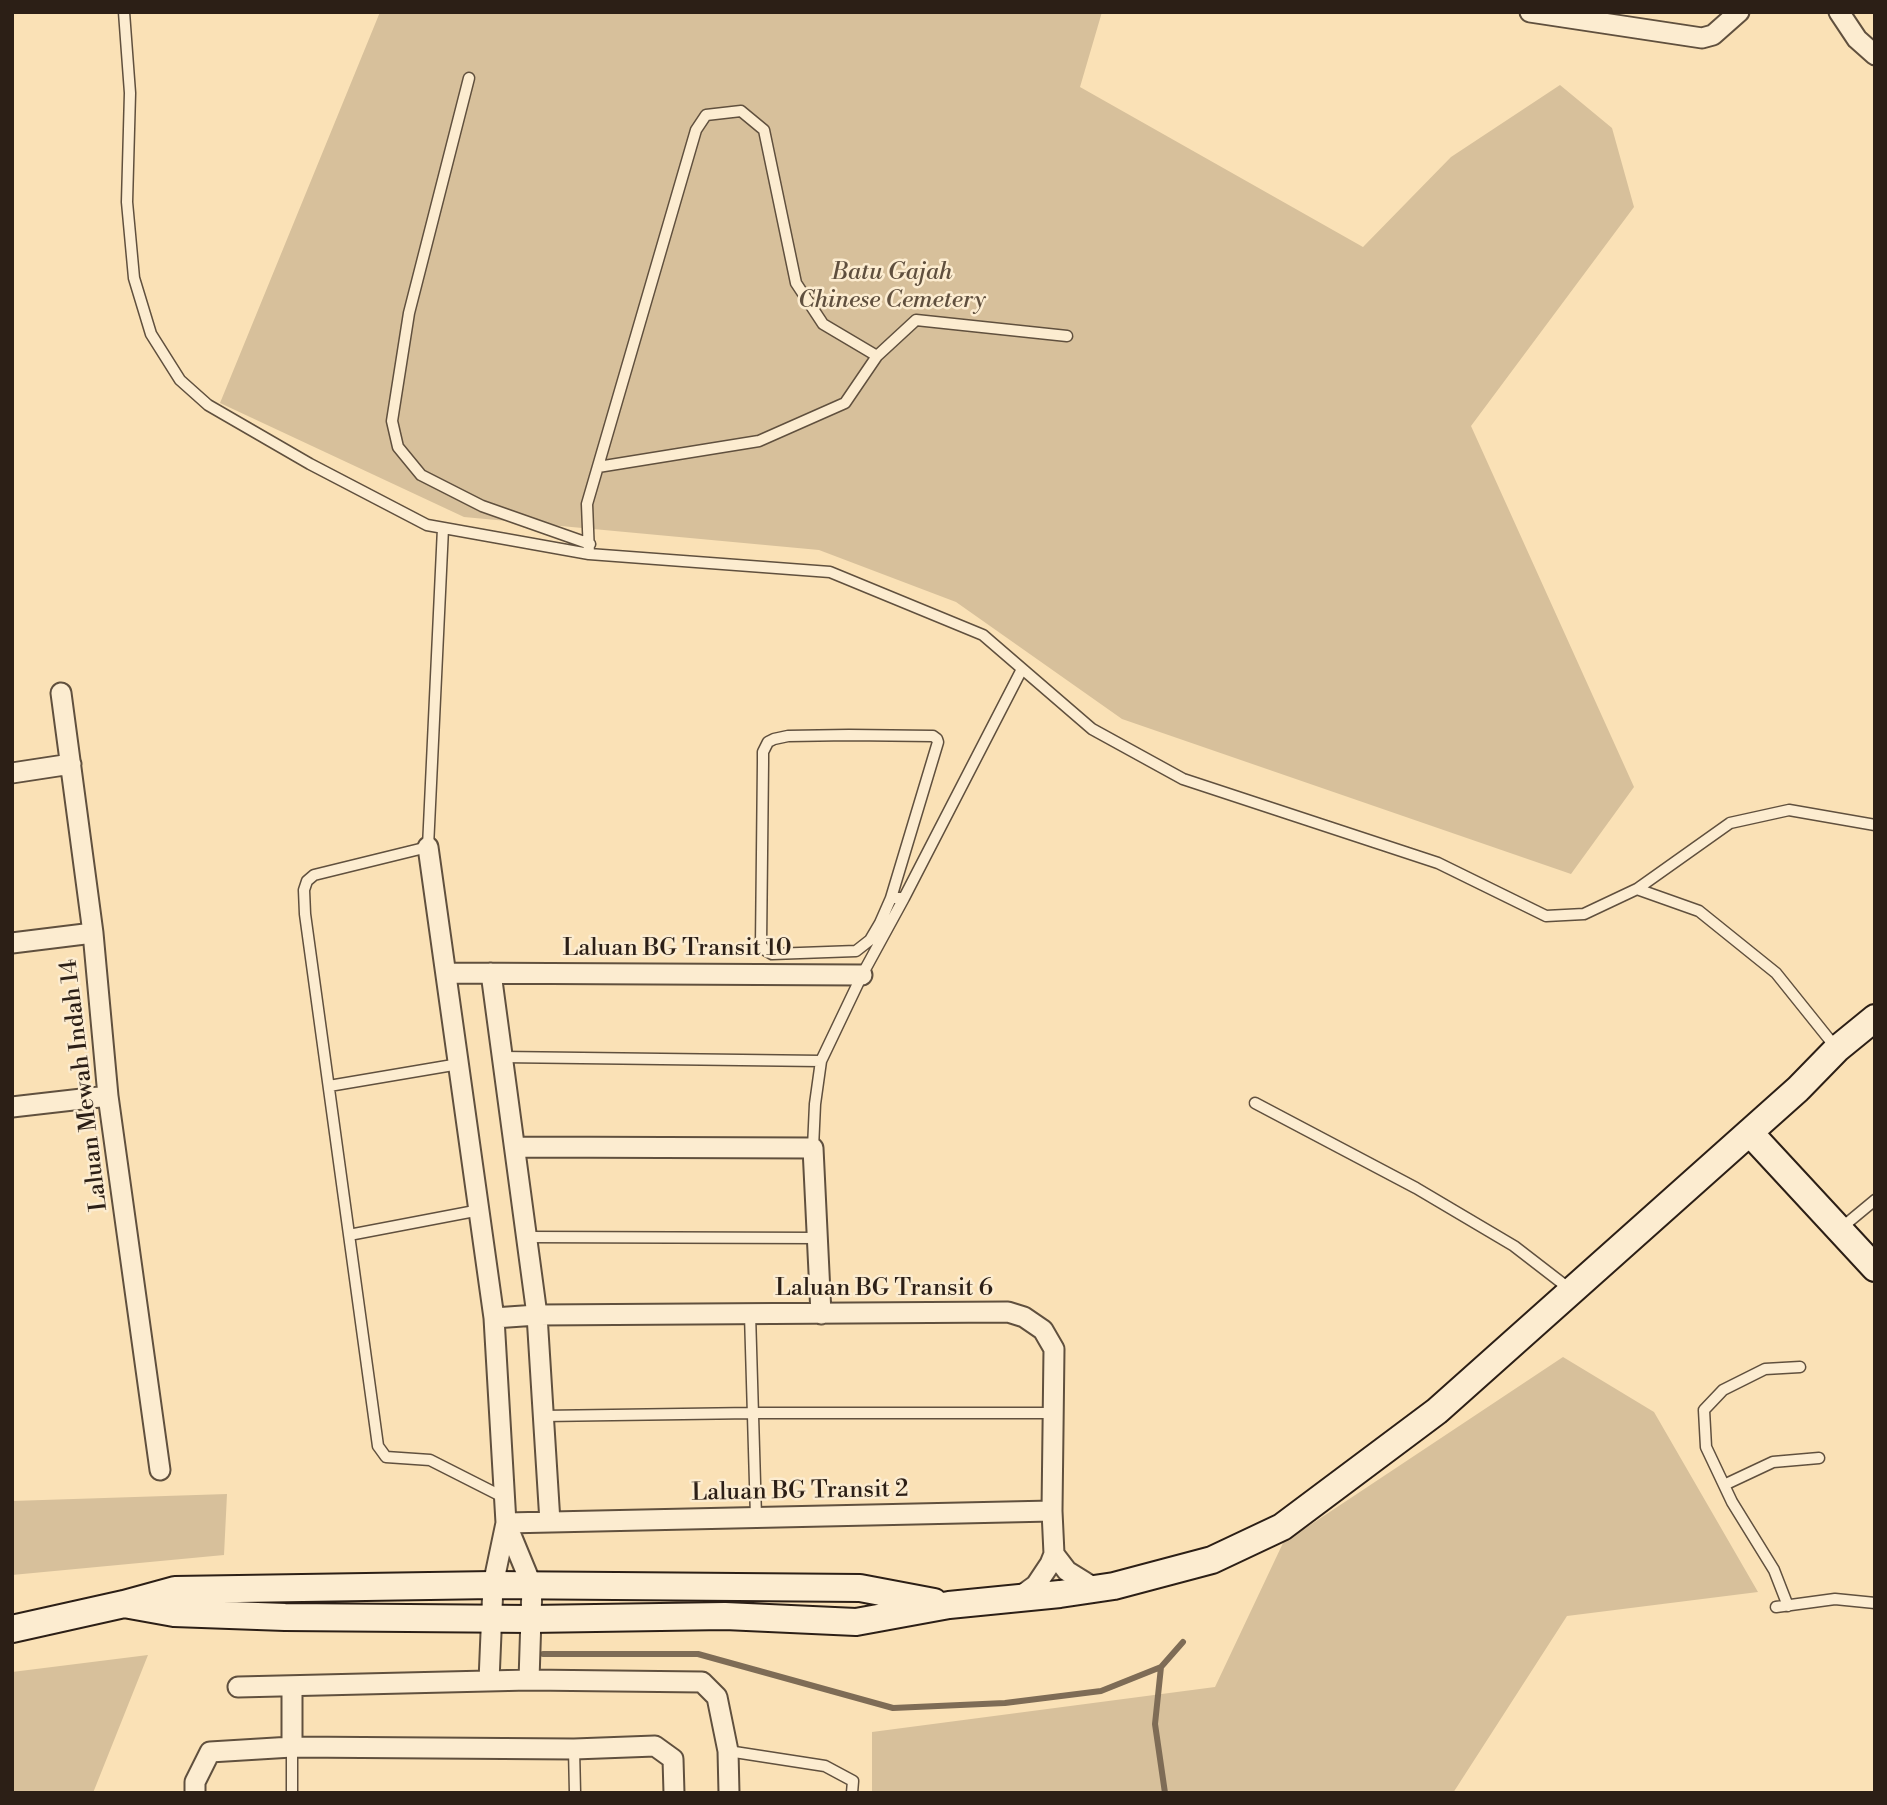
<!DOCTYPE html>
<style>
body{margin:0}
#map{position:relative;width:1887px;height:1805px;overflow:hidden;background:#fae1b6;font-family:"Libre Bodoni",serif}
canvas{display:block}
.frame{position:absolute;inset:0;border:14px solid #2c1f16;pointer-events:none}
</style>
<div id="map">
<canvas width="1887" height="1805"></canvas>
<div class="frame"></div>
</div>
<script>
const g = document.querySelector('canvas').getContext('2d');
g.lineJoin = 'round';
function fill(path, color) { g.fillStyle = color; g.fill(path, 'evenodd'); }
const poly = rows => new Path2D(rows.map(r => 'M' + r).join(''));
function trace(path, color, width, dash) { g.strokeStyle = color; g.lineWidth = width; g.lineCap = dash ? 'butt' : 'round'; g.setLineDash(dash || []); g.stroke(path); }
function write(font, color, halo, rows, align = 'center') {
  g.font = font + ' "Libre Bodoni",serif'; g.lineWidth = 5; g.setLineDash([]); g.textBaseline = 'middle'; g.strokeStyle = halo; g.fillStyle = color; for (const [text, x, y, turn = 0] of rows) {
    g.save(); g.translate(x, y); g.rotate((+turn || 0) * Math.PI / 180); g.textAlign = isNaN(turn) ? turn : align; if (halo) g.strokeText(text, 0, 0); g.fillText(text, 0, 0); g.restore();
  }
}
const green = poly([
 [380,12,1102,12,1080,87,1363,247,1451,157,1560,85,1612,128,1634,207,1471,426,1634,787,1571,874,1122,719,956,602,819,550,464,517,220,403],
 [1563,1357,1654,1412,1758,1592,1567,1616,1453,1793,872,1793,872,1732,1215,1687,1283,1543],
 [227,1494,224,1555,12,1575,12,1501],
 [148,1655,93,1793,12,1793,12,1672]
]);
const stream = poly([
 [543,1654,698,1654,893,1708,1005,1703,1101,1691,1161,1667],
 [1165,1793,1155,1724,1161,1667,1183,1642]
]);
const lane = poly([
 [124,12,130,93,127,202,134,278,151,334,180,380,208,405,310,464,427,525,589,554,830,572,983,635,1092,729,1183,779,1438,863,1546,916,1584,914,1637,889,1699,911,1776,973,1837,1049],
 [469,78,409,313,392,421,398,447,421,475,482,506,590,544],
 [877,356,916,320,1067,336],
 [443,528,428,847,314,875,307,881,304,890,305,914,378,1446,386,1457,430,1460,505,1498],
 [589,554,587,504,696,130,706,115,741,111,764,130,796,283,823,324,877,356,845,403,759,441,598,467],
 [1637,889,1730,823,1789,810,1875,825],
 [891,898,880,923,870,940,856,951,772,954,765,950,761,945,763,762,763,752,768,742,774,739,788,736,849,735,933,736,937,739,938,742,891,898,904,898],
 [502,1057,821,1061],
 [329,1086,459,1064],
 [1255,1103,1416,1188,1514,1246,1571,1290],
 [813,1148,815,1104,821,1061,862,975,904,898,1022,669],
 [1840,1229,1875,1200],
 [349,1235,480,1210],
 [527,1237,818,1238],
 [750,1314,756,1517],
 [543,1416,752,1413,1053,1413],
 [1724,1485,1773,1462,1819,1458],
 [1788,1606,1774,1570,1732,1502,1706,1447,1704,1410,1723,1390,1765,1369,1800,1367],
 [1776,1607,1835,1599,1875,1603],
 [574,1749,575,1793],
 [728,1751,825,1766,853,1781,852,1793],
 [292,1793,292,1747]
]);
const street = poly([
 [1530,12,1702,38,1713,35,1739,12],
 [1839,12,1857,39,1875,55],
 [61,693,93,933,108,1096,160,1470],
 [12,773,71,764],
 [428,847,494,1318,506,1523,493,1585,489,1681],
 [12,943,93,933],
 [446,973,862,975],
 [491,973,537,1315,550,1522],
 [12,1107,108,1096],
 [515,1147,813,1148,821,1314],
 [494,1318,537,1315,1008,1312,1024,1317,1043,1330,1054,1349,1052,1511,1054,1554,1050,1564,1036,1585,1018,1598],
 [506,1523,1052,1511],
 [506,1523,532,1586,529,1680],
 [1054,1554,1067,1571,1096,1589],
 [292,1686,292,1747],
 [238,1687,529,1680,702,1682,717,1697,728,1751,729,1793],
 [195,1793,195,1782,210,1752,292,1747,574,1749,655,1746,673,1759,674,1793]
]);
const secondary = poly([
 [1750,1133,1875,1268],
 [124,1604,174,1613,285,1617,531,1619,725,1616,856,1622,949,1605,1060,1594,1114,1586,1212,1560,1282,1527,1437,1411,1798,1089,1837,1049,1875,1018],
 [12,1629,124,1604,175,1590,493,1585,860,1588,934,1602]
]);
const parkNames = [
 ["Batu Gajah",892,273],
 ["Chinese Cemetery",892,301]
];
const streetNames = [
 ["Laluan BG Transit 10",677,949],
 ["Laluan Mewah Indah 14",85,1085,-97],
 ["Laluan BG Transit 6",884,1289],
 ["Laluan BG Transit 2",800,1492,-1]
];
fill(green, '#d7c09b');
trace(stream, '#7e6c56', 6);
trace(lane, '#60503e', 13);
trace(street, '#60503e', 23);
trace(secondary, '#2c1f16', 30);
trace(lane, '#fcecd0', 10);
trace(street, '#fcecd0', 19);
trace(secondary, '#fcecd0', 26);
write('italic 24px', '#5f4f3e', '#fcecd0', parkNames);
write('24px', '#2c1f16', '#fcecd0', streetNames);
</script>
